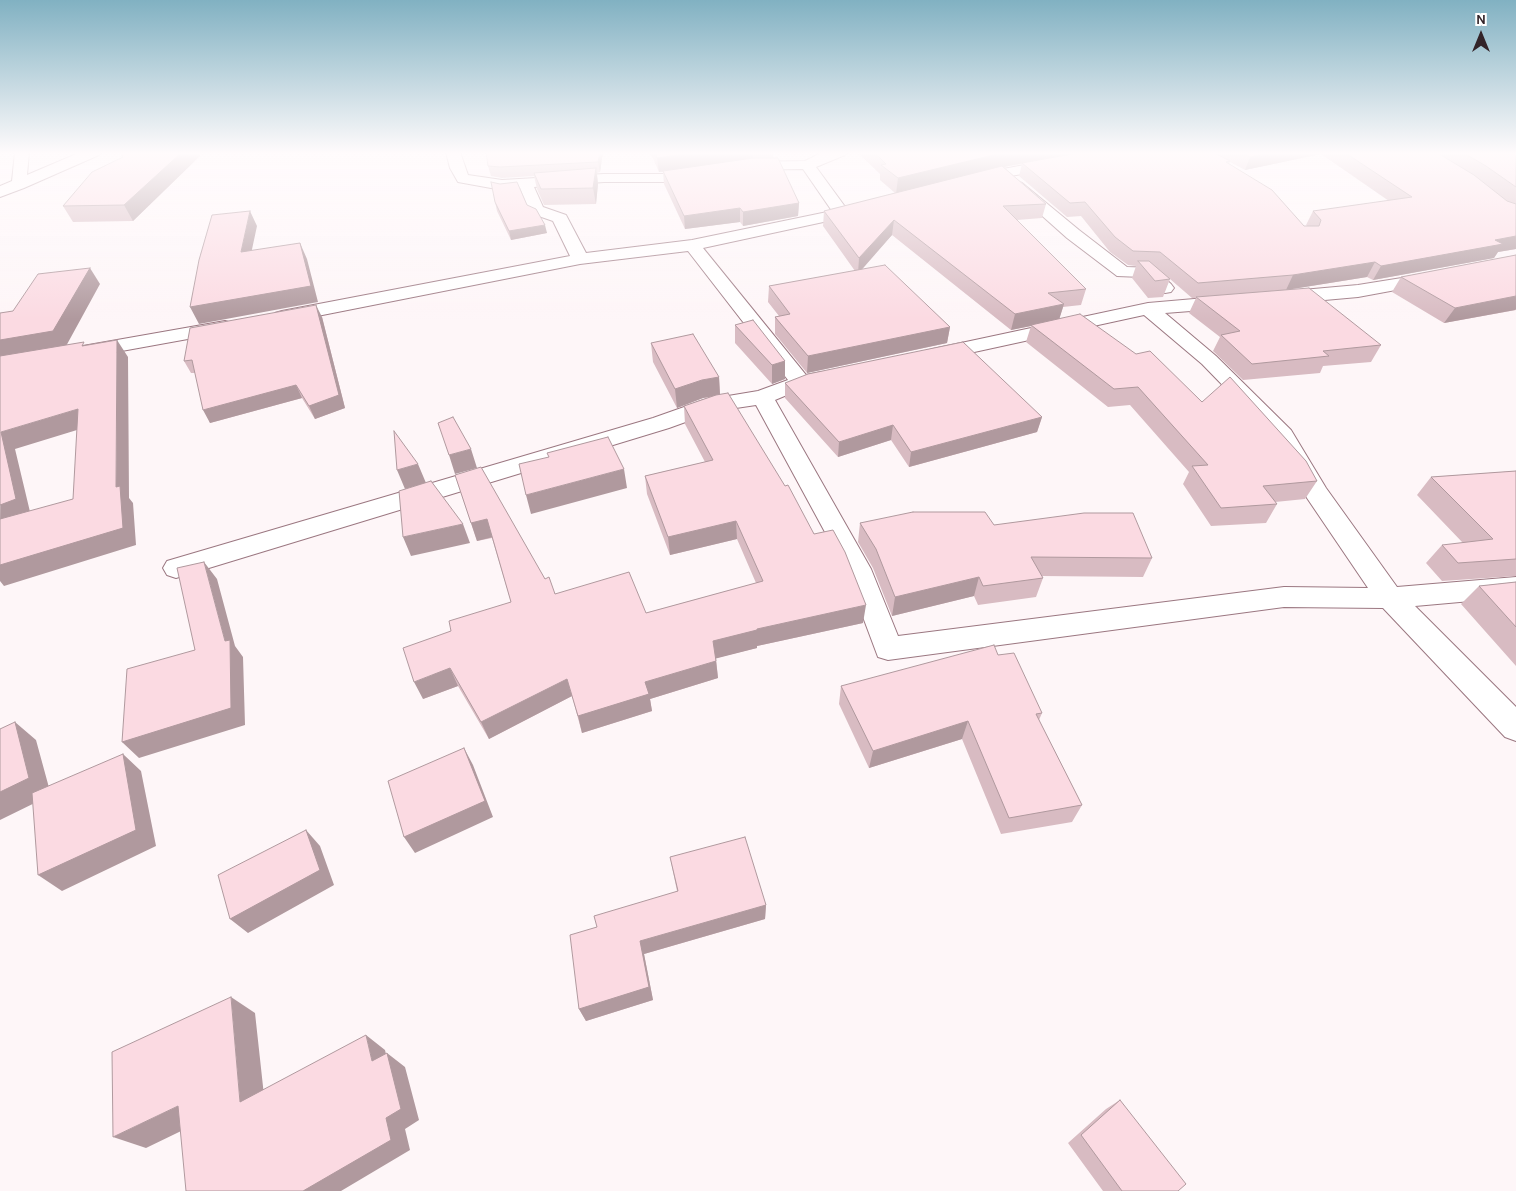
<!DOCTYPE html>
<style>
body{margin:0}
#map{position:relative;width:1516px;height:1191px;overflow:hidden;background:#fef6f8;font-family:Karla,sans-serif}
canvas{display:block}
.north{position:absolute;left:1456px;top:10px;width:50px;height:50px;-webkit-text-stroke:4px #fff;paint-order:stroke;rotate:0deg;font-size:14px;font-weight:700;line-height:20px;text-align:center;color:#332429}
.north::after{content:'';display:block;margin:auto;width:18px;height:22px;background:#332429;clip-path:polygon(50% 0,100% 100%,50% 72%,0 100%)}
</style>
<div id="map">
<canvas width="1516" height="1191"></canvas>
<div class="north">N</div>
</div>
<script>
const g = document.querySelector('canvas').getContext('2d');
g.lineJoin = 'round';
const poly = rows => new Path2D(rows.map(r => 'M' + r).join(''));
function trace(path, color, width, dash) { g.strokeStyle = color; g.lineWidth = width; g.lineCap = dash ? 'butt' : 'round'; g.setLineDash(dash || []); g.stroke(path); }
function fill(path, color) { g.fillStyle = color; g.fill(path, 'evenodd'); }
const street = poly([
 [15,152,29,152,27,175,81,152,101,152,99,155,24,188,0,197,0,186,12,181,15,152],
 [446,152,460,152,468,175,502,180,604,174,667,174,701,169,706,170,708,173,706,176,701,177,667,182,604,182,534,187,543,207,566,215,586,253,692,240,832,211,803,169,743,170,738,169,736,166,738,163,743,162,805,161,823,152,847,152,845,155,816,167,846,208,859,205,865,207,867,210,865,213,703,248,806,375,822,372,829,374,832,378,829,382,806,387,775,400,871,569,898,636,1284,587,1368,588,1307,498,1274,438,1202,364,1144,315,933,361,926,359,923,355,926,351,933,349,1148,303,1229,296,1236,298,1238,302,1236,306,1229,308,1165,313,1216,356,1291,430,1326,488,1397,587,1516,577,1516,597,1415,606,1516,707,1516,741,1505,737,1383,608,1284,607,888,660,878,657,845,569,756,405,716,411,669,428,176,578,167,575,163,568,167,561,653,418,704,400,758,391,788,380,688,251,580,264,282,323,275,321,272,317,275,313,282,311,570,256,553,221,530,213,520,188,502,190,458,182,450,168,446,152],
 [1094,152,1119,152,1117,155,1090,162,1005,177,974,186,969,184,966,181,969,178,1003,169,1094,152],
 [1017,181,1022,183,1079,230,1127,267,1153,268,1171,284,1174,288,1171,292,1165,293,1159,292,1142,277,1117,276,1067,238,1012,189,1009,186,1012,183,1017,181],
 [1433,273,1439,274,1442,278,1439,282,1358,297,1280,304,1273,302,1271,298,1273,294,1280,292,1358,285,1433,273],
 [225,321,232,323,235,327,232,331,83,358,76,356,73,352,76,348,83,346,225,321]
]);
const wall = poly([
 [120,152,198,152,200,156,133,221,73,222,63,206,123,157],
 [603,152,600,172,597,173,598,184,596,204,544,205,537,189,534,176,502,178,491,176,488,166],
 [650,152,773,152,773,158,799,203,798,216,743,226,740,222,685,229,664,184,663,172,659,172],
 [860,152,1516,152,1516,249,1498,252,1494,258,1373,280,1367,277,1286,290,1381,345,1371,362,1323,366,1320,373,1243,380,1213,351,1220,337,1189,313,1196,298,1192,298,1170,279,1163,297,1148,298,1132,278,1136,266,1128,265,1110,252,1081,216,1067,217,1019,176,1022,164,1004,167,1046,204,1042,218,1017,220,1086,289,1081,305,1063,307,1059,319,1202,402,1317,481,1305,499,1275,502,1277,504,1266,523,1211,526,1183,484,1189,472,1130,405,1108,407,1026,342,1031,326,1011,330,892,235,861,269,950,327,947,343,807,373,775,334,775,317,779,316,768,302,769,286,855,271,823,226,824,211,895,193,880,180,880,174,860,155],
 [1321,154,1389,201,1313,211,1306,225,1307,226,1304,226,1229,164,1230,162,1245,170],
 [495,202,527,205,547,233,511,240,497,211],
 [1516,255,1516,310,1444,323,1392,292,1401,277],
 [322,317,345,408,315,419,302,398,210,423,195,373,191,373,184,361],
 [735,325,785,361,785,379,772,384,735,343],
 [651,343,719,377,720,394,814,534,863,623,757,646,757,648,716,658,718,678,650,699,652,711,582,733,572,696,489,739,458,686,423,699,451,631,511,602,492,538,477,541,455,475,545,579,555,594,646,613,756,583,737,539,670,555,647,494,645,476,705,462,685,424,684,406,710,397,703,398,677,408,653,362],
 [785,383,1042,417,1037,432,909,467,891,440,838,457,785,398],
 [1516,471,1516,576,1442,581,1426,563,1442,545,1463,543,1417,495,1431,477],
 [860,523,994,525,1152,558,1143,577,1042,576,1043,578,1036,597,978,605,974,596,892,616,873,568,858,542],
 [1516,582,1516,666,1461,604,1479,586],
 [998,655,1042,713,1039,720,1082,805,1072,822,1001,834,962,739,869,768,839,704,841,686],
 [670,857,766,905,765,919,644,954,653,1000,586,1021,579,1009,597,927,677,891],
 [1120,1100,1178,1191,1103,1191,1068,1143,1106,1109]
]);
const shadedWall = poly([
 [182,152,198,152,200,156,133,221,124,205],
 [600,152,603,152,600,172,598,162],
 [699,152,753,152,753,159,659,172,657,158],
 [1006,152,1081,152,1003,167,896,194,898,178],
 [1274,152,1322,152,1321,154,1245,170,1250,157],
 [596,168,598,184,596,204,593,188],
 [799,203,798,216,743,226,743,212],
 [740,208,740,222,685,229,684,216],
 [250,211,257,226,248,268,241,252],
 [894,220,892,235,858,274,859,258],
 [545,225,547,233,511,240,509,231],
 [1516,236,1516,249,1498,252,1494,258,1373,280,1381,266,1495,240],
 [300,243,307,259,318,302,199,324,190,307],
 [1375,262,1367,277,1286,290,1293,275],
 [90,268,100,284,65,348,0,359,0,340],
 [1516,296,1516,309,1515,310,1444,323,1455,308],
 [1064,304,1059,320,1031,325,1031,326,1011,330,1015,314],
 [316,305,322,317,345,408,315,419,309,406],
 [950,327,947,343,807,373,808,356],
 [117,340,128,357,129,498,133,503,136,545,4,586,0,581,0,565,116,487],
 [785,361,785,379,772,384,772,365],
 [719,377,720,395,703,398,677,408,675,389,702,380],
 [296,385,302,398,210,423,203,410],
 [78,409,90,426,15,449,31,516,0,527,1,432],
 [1042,417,1037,432,909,467,911,452],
 [893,425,891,440,838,457,839,442],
 [471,449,477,468,455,474,449,455],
 [418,464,426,483,405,489,397,470],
 [624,469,627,488,531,514,526,495],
 [487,519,493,537,477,541,471,523],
 [736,521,737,539,670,555,668,537],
 [463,524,470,543,411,556,403,537],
 [204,562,217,579,235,646,243,657,245,725,139,758,122,742,225,641],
 [979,577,974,596,892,616,895,597],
 [866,605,863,623,757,646,757,648,714,659,713,641,757,629],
 [716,661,718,678,650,699,652,711,582,733,578,716,645,682],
 [450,668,458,686,423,699,414,682],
 [567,679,572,696,489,739,481,722],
 [968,721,962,739,869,768,873,751],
 [15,722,36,740,51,795,0,820,0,792],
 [464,748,473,765,493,817,415,853,404,837],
 [123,754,141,771,156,846,62,891,38,875],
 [306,830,320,846,334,885,248,933,230,919],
 [766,905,765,919,644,954,653,1000,586,1021,579,1009,640,941],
 [231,997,255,1013,266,1114,240,1102],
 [366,1035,385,1050,391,1075,372,1061],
 [387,1053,405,1067,419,1120,405,1129,410,1150,341,1191,303,1191,386,1118],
 [178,1106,208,1118,146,1148,113,1137]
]);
const building = poly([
 [120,152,182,152,124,205,63,206,92,172,123,157,120,152],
 [486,152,600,152,598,162,500,167,488,166,486,152],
 [655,152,699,152,657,158,655,152],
 [874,152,1006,152,898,178,881,165,886,164,874,152],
 [1083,152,1213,152,1230,161,1226,162,1272,190,1304,226,1319,226,1321,220,1313,211,1412,197,1344,152,1436,152,1474,175,1507,201,1516,204,1516,236,1495,240,1503,244,1381,266,1375,262,1293,275,1198,283,1160,252,1133,251,1115,237,1085,202,1070,203,1022,163,1083,152],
 [1241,152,1274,152,1250,157,1241,152],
 [1462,152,1516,152,1516,187,1486,166,1462,152],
 [753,158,778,158,799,203,743,212,740,208,684,216,663,171,753,158],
 [1002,166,1046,204,1003,206,1086,289,1048,293,1064,304,1015,314,894,220,859,258,824,211,1002,166],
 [596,168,593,188,541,189,534,173,596,168],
 [491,182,500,184,517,182,527,205,536,209,545,225,509,231,495,202,491,182],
 [250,211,241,252,300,243,311,286,190,307,199,260,212,215,250,211],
 [1516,255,1516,296,1455,308,1401,277,1516,255],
 [1138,261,1149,261,1170,279,1155,281,1138,261],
 [885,265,950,327,808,356,775,317,790,314,769,286,885,265],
 [90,268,53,331,0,340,0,313,13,311,38,274,90,268],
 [1309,288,1381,345,1323,351,1329,356,1252,364,1221,335,1240,331,1196,297,1309,288],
 [316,305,339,395,309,406,296,385,203,410,192,360,184,361,190,328,316,305],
 [1080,314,1136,354,1150,351,1202,402,1230,377,1306,461,1317,481,1263,486,1277,504,1221,508,1192,466,1208,465,1138,387,1114,389,1031,325,1080,314],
 [753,320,785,361,772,365,735,325,753,320],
 [693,334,719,377,702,380,675,389,651,343,693,334],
 [117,340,116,487,120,486,123,528,0,565,0,519,73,499,78,409,1,432,16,499,0,505,0,356,84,342,82,346,117,340],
 [963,342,1042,417,911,452,893,425,839,442,785,383,808,374,963,342],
 [728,393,785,486,788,485,814,534,833,530,845,552,866,605,757,629,757,630,713,641,716,661,645,682,649,694,578,716,567,679,481,722,450,668,414,682,403,648,451,631,449,621,511,602,487,519,471,523,455,475,481,467,545,579,549,577,555,594,629,572,646,613,763,581,736,521,668,537,645,476,713,460,684,406,716,395,728,393],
 [453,417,471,449,449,455,438,423,453,417],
 [394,431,418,464,397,470,394,431],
 [608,437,624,469,526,495,519,464,549,457,547,453,608,437],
 [1516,471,1516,559,1458,563,1442,545,1493,539,1431,477,1516,471],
 [431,481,463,524,403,537,399,491,431,481],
 [913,512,985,512,994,525,1084,513,1133,513,1152,558,1031,557,1043,578,983,586,979,577,895,597,876,549,860,523,913,512],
 [204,562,225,641,230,640,231,708,122,742,127,669,195,650,177,568,204,562],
 [1516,582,1516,627,1479,586,1516,582],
 [994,645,998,655,1014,653,1042,713,1036,714,1082,805,1009,818,968,721,873,751,841,686,994,645],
 [15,722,29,778,0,792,0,729,15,722],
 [464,748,485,801,404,837,388,781,464,748],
 [123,754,136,830,38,875,32,793,123,754],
 [306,830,320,870,230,919,218,875,306,830],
 [745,837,766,905,640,941,649,987,579,1009,570,935,597,927,594,916,678,891,670,857,745,837],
 [231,997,240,1102,366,1035,372,1061,387,1053,401,1109,386,1118,391,1140,303,1191,186,1191,178,1106,113,1137,112,1052,231,997],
 [1120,1100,1186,1184,1178,1191,1122,1191,1081,1135,1120,1100]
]);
trace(street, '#9b7781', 2);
fill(street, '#fff');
fill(wall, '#d8bbc2');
fill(shadedWall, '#b0999e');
fill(building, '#fbdae2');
trace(building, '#b0999e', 1);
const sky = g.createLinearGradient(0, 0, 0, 319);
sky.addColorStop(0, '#81b1c2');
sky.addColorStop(0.48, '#fffbfc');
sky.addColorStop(1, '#fffbfc00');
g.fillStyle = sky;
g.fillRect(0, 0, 1516, 319);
</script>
